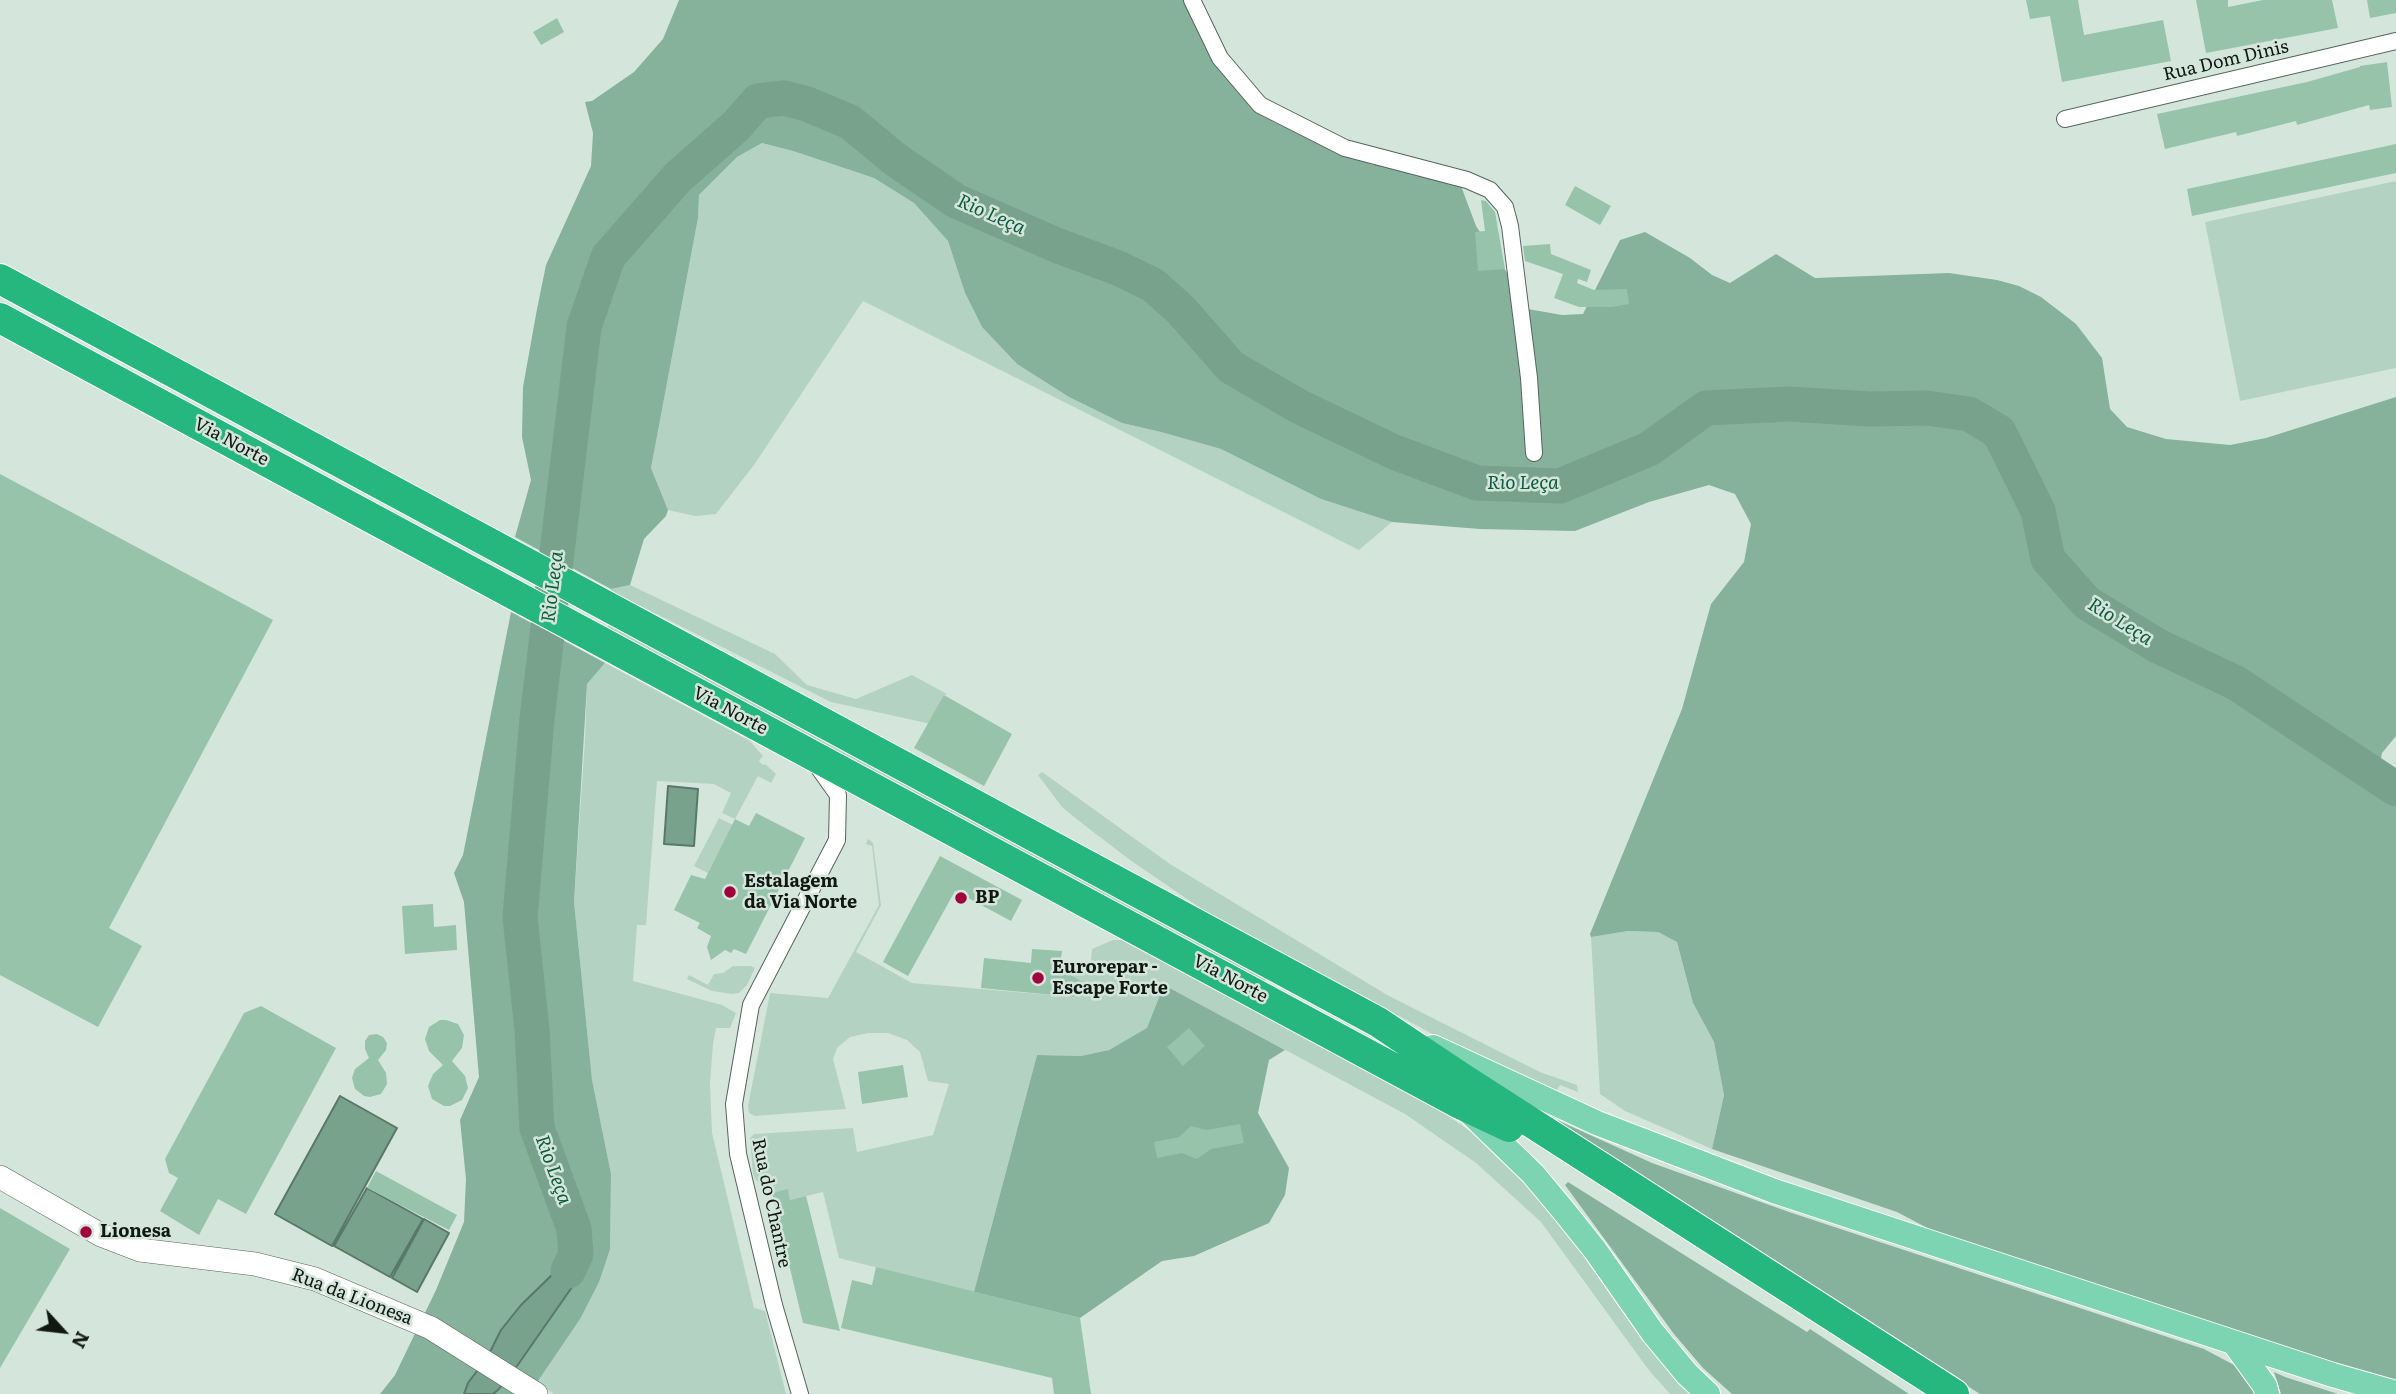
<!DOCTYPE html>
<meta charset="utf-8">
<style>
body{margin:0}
#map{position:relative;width:2396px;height:1394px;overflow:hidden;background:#d4e6dc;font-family:Literata,serif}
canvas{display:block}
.north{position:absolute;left:28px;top:1296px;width:70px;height:70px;-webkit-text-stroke:5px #d4e6dc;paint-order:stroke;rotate:117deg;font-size:19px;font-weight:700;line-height:28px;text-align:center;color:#111713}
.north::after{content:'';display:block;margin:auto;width:24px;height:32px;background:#111713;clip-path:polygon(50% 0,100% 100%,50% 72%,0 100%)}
</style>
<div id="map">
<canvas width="2396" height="1394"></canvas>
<div class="north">N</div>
</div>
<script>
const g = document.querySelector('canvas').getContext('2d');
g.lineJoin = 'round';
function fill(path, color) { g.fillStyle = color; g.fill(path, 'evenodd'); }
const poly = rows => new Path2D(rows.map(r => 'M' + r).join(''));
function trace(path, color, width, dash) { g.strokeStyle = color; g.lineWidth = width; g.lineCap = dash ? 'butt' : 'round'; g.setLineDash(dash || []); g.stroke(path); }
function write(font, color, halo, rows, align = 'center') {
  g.font = font + ' Literata,serif'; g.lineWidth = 5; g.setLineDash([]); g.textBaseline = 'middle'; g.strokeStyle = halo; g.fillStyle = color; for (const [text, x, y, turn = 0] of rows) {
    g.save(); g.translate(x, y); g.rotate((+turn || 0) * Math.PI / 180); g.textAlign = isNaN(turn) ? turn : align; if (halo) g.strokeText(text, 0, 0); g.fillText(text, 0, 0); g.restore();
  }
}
const green = poly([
 [762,143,793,151,874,178,914,203,948,241,965,293,982,327,1017,364,1069,397,1122,423,1161,432,1221,449,1321,499,1392,522,1359,550,863,301,754,465,716,514,695,516,668,510,651,468,698,218,699,195,737,157],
 [2396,181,2396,368,2240,401,2205,222],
 [630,585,775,654,807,685,856,699,912,675,947,694,944,695,931,724,831,702,611,591,611,589],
 [608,621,1268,974,1265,983,608,631],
 [605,663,750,741,763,756,759,761,763,765,765,764,776,774,771,783,758,776,735,819,722,813,731,793,714,784,657,781,646,925,637,925,633,981,722,1005,736,1013,730,1028,716,1028,713,1044,710,1083,712,1133,754,1308,765,1311,786,1394,554,1394,536,1382,610,1249,611,1174,592,1081,574,902,585,740,587,684],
 [1042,772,1170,864,1389,996,1540,1072,1577,1085,1578,1092,1560,1085,1554,1094,1498,1069,1212,916,1130,860,1079,821,1062,807,1038,775],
 [719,818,733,825,708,873,694,866],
 [868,839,873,843,881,905,856,952,912,983,1074,997,1083,982,1069,974,1070,969,1090,970,1092,949,1113,940,1121,940,1203,983,1438,1109,1473,1133,1525,1180,1697,1394,1670,1394,1648,1369,1541,1222,1476,1163,1405,1114,1164,985,1148,1028,1109,1050,1081,1056,1037,1055,974,1292,839,1258,823,1192,790,1200,788,1190,772,1193,756,1180,753,1174,750,1138,754,1134,853,1128,857,1152,933,1135,949,1084,928,1081,920,1052,907,1040,888,1033,868,1033,850,1037,837,1048,833,1059,846,1109,755,1116,749,1113,748,1106,770,993,828,998,879,905,872,846,866,844],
 [1628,931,1658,932,1677,942,1693,1003,1714,1042,1724,1095,1712,1149,1625,1111,1600,1094,1591,937],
 [733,966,751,966,755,968,747,985,739,993,732,994,712,991,687,979,689,975,708,985,714,974,723,973]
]);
const forest = poly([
 [679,0,1191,0,1205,24,1273,122,1373,165,1393,161,1461,186,1476,226,1521,294,1522,308,1562,315,1583,314,1620,240,1645,232,1690,258,1712,275,1730,283,1776,254,1815,278,1949,273,1997,280,2019,286,2041,297,2076,324,2102,358,2110,409,2127,427,2166,439,2230,445,2266,438,2396,397,2396,736,2382,753,2375,793,2396,807,2396,1380,2347,1367,1933,1231,1897,1212,1712,1149,1724,1095,1714,1042,1693,1003,1677,942,1658,932,1628,931,1591,937,1590,934,1682,709,1711,604,1744,562,1751,524,1735,494,1709,485,1649,502,1575,531,1480,529,1392,522,1321,499,1221,449,1161,432,1122,423,1069,397,1017,364,982,327,965,293,948,241,914,203,874,178,793,151,762,143,737,157,699,195,698,218,651,468,668,510,666,516,644,539,630,585,611,589,515,537,531,480,522,437,523,387,537,309,546,265,591,166,593,133,585,102,592,101,634,72,663,39],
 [511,612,605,663,587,684,574,902,592,1080,611,1174,610,1249,599,1282,580,1319,529,1394,380,1394,395,1375,436,1290,464,1222,466,1179,460,1120,479,1077,464,902,454,873,463,855],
 [1164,985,1285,1050,1269,1060,1258,1113,1289,1168,1285,1195,1269,1223,1194,1256,1162,1261,1080,1318,974,1292,1037,1055,1081,1056,1109,1050,1147,1028],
 [1546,1115,1652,1163,1789,1212,2204,1349,2236,1366,2259,1394,1980,1394],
 [1568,1182,1807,1332,1810,1329,1909,1394,1732,1394,1703,1368,1674,1334,1565,1185],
 [2274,1372,2285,1377,2338,1394,2281,1394]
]);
const water = poly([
 [668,786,698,789,694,846,664,844,668,786],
 [340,1096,397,1128,332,1246,275,1214,340,1096],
 [367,1188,423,1219,390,1277,334,1246,367,1188],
 [424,1219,449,1233,417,1292,392,1278,424,1219],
 [557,1224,583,1229,586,1267,517,1366,498,1390,493,1394,464,1394,468,1383,488,1356,501,1330,521,1305,555,1272,565,1259,557,1224]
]);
const river = poly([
 [568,1271,576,1254,574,1229,537,1128,532,1030,520,917,537,719,584,327,608,257,678,177,736,126,758,101,784,98,807,104,850,122,896,160,956,201,1056,245,1118,268,1153,285,1180,309,1231,367,1298,406,1394,452,1477,483,1560,486,1649,449,1706,408,1789,404,1870,409,1926,408,1969,414,1999,432,2038,511,2048,559,2087,603,2158,646,2236,683,2396,789]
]);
const building = poly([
 [2026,0,2078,0,2084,35,2163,20,2171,61,2062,82,2050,16,2030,19],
 [2196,0,2228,0,2228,7,2263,0,2332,0,2338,28,2206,53],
 [2367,0,2396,0,2396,13,2370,18],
 [557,18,564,32,541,45,533,32],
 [2387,62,2392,107,2370,110,2369,105,2297,125,2296,121,2237,136,2236,132,2165,149,2157,114,2307,82,2360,67,2360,66],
 [2396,144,2396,173,2192,216,2187,189],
 [1575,186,1611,206,1600,225,1565,205],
 [1481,200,1486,201,1495,212,1505,269,1478,271,1475,232,1485,231],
 [1550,244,1551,254,1591,270,1587,282,1578,279,1577,283,1594,290,1627,289,1629,304,1612,307,1579,307,1554,298,1563,274,1525,261,1523,246],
 [0,474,273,620,109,928,142,946,98,1027,0,975],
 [944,695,1012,734,984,786,914,748],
 [756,813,805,838,746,954,734,949,731,953,725,950,711,960,707,947,711,936,697,928,700,923,674,910,691,875,705,879,735,819,749,826],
 [940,856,1022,900,1011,921,955,891,908,976,883,962],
 [433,904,434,927,456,925,457,950,405,954,402,906],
 [1032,949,1062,951,1060,966,1070,966,1069,974,1083,982,1074,997,981,988,984,958,1031,963],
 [261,1006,336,1048,246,1214,218,1199,199,1235,160,1211,178,1178,169,1173,165,1159,244,1013],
 [440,1020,446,1020,458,1024,464,1035,462,1048,452,1061,465,1076,468,1088,462,1100,450,1106,444,1106,432,1099,428,1086,433,1074,443,1065,429,1051,425,1039,429,1027],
 [1189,1028,1205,1046,1183,1066,1167,1047],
 [377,1034,383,1037,387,1043,386,1050,378,1060,386,1073,387,1084,381,1094,370,1097,364,1096,355,1089,352,1078,355,1069,369,1058,365,1049,365,1041,369,1035],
 [903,1065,908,1097,862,1104,858,1072],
 [1240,1124,1244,1143,1211,1149,1197,1159,1182,1153,1157,1158,1154,1142,1179,1137,1191,1126,1207,1130],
 [376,1171,457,1215,449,1230,367,1188],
 [788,1189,790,1200,806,1196,840,1331,803,1323,772,1193],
 [0,1208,70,1249,0,1368],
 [876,1267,1080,1318,1091,1394,1054,1394,1052,1378,841,1328,852,1280,872,1285]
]);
const street = poly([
 [1192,0,1220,58,1260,105,1345,148,1467,180,1490,190,1505,207,1510,226,1529,378,1534,453],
 [2065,119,2396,41],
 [800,1394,774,1305,738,1154,734,1104,751,1005,837,840,838,795,816,764]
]);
const secondary = poly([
 [0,1177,101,1235,140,1250,255,1264,315,1279,431,1328,536,1394]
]);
const primary = poly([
 [1433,1047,1597,1123,1774,1191,2333,1375,2396,1393],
 [1469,1112,1533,1174,1563,1210,1595,1250,1653,1333,1687,1374,1708,1394],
 [2234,1343,2265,1386,2267,1394]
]);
const highway = poly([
 [0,279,1378,1022,1462,1078,1954,1394],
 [0,318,1460,1104,1509,1127]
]);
const markers = [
 [730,892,7,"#a0013c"],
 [961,898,7,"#a0013c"],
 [1038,978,7,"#a0013c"],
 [86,1232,7,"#a0013c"]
];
const streetNames = [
 ["Rua Dom Dinis",2226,61,-13],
 ["Via Norte",231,442,28],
 ["Via Norte",730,711,28],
 ["Via Norte",1230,979,28],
 ["Rua do Chantre",771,1203,78],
 ["Rua da Lionesa",352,1297,21]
];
const poiNames = [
 ["Estalagem",744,882],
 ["da Via Norte",744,903],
 ["BP",975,898],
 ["Eurorepar -",1052,968],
 ["Escape Forte",1052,989],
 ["Lionesa",100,1232]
];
const waterNames = [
 ["Rio Leça",991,215,24],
 ["Rio Leça",1523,483],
 ["Rio Leça",553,587,-83],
 ["Rio Leça",2120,622,32],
 ["Rio Leça",553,1170,70]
];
fill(green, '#b4d2c1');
fill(forest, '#86b19a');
fill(water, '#78a28c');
trace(water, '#597868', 2);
trace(river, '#78a28c', 35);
fill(building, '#97c3ab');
trace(street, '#56655d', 18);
trace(secondary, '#56655d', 24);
trace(primary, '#fff', 26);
trace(highway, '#fff', 32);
trace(street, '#fff', 16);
trace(secondary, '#fff', 23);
trace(primary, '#7dd4b2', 24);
trace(highway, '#26b77f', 30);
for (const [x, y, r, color] of markers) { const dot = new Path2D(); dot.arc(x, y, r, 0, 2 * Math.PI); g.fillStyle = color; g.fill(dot); trace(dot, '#d4e6dc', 2.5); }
write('18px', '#111713', '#d4e6dc', streetNames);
write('bold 18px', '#111713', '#d4e6dc', poiNames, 'left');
write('italic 19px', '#0e5b3d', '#d4e6dc', waterNames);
</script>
